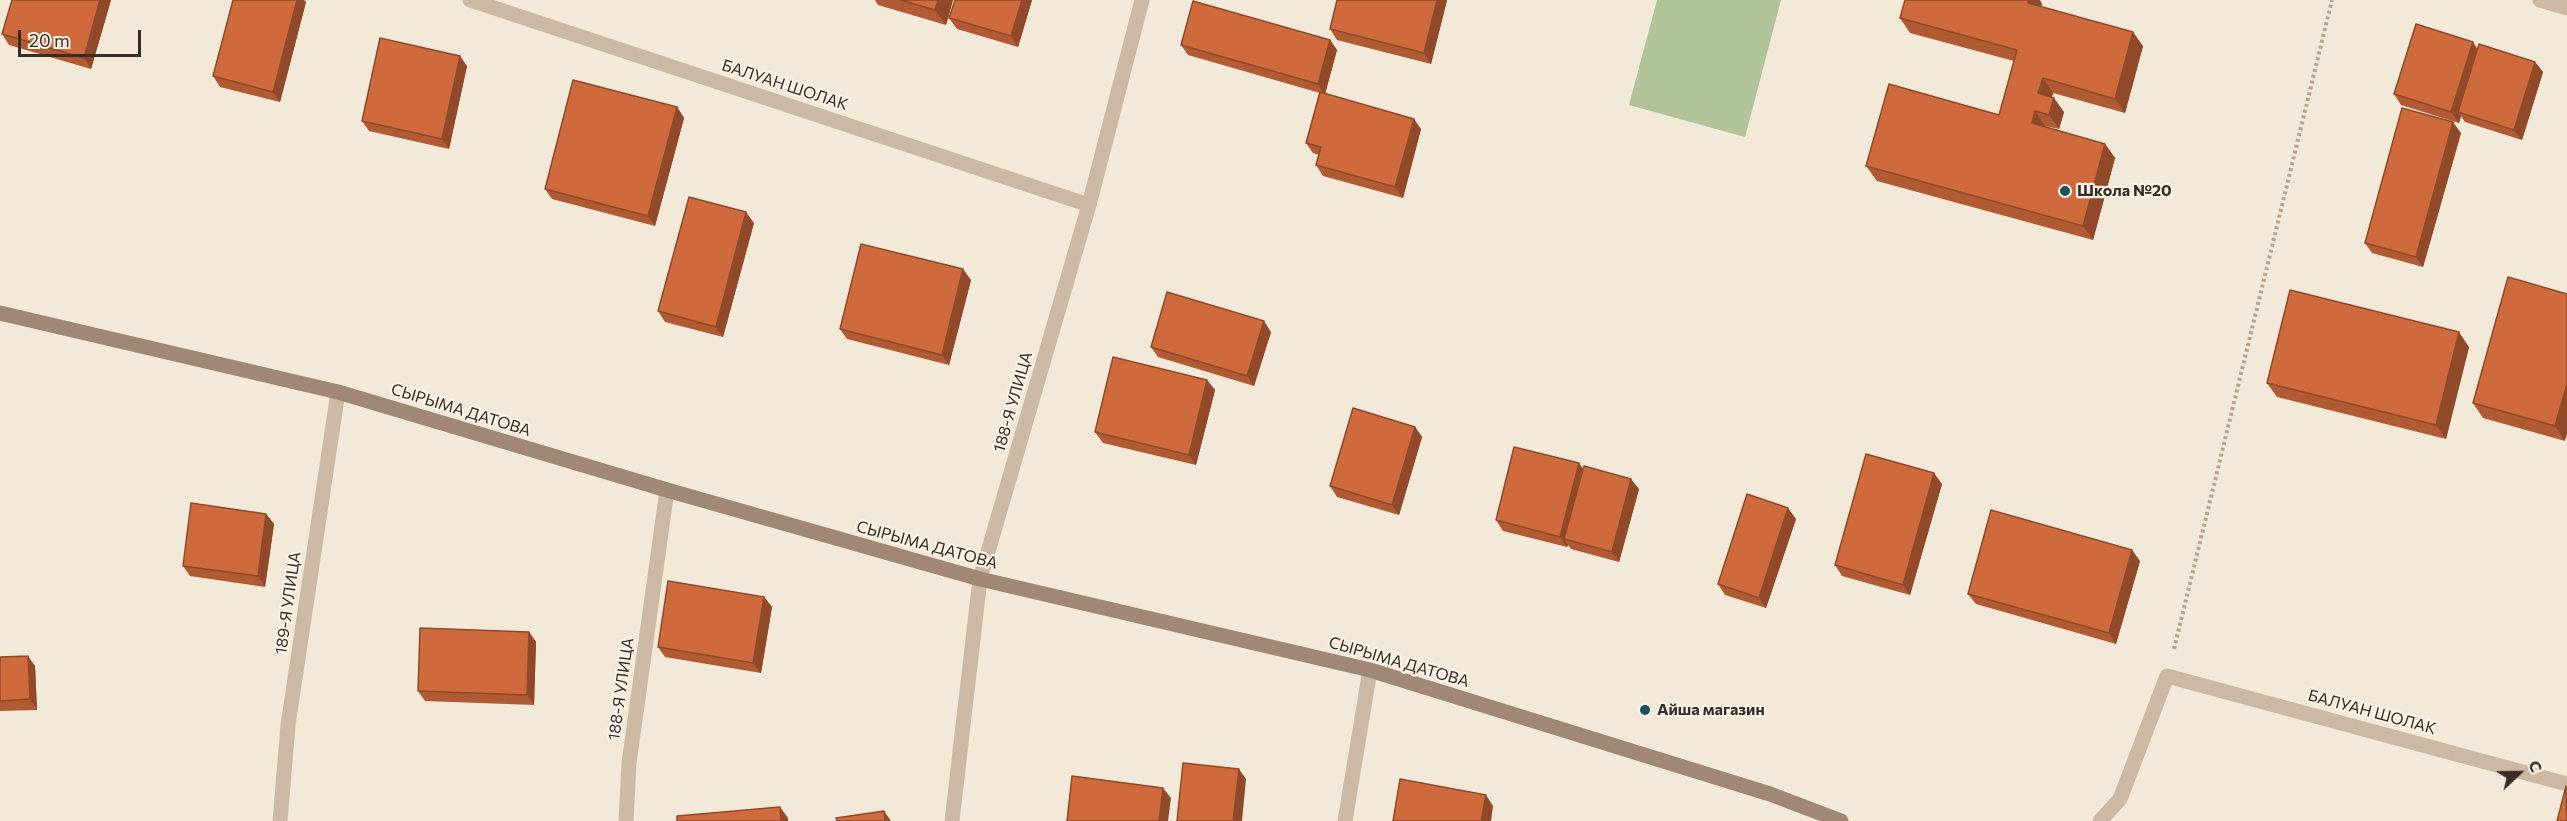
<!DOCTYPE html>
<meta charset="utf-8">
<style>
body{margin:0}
#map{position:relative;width:2567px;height:821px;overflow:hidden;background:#f3e9d9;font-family:Commissioner,sans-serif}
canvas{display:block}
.north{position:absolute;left:2489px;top:743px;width:60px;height:60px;-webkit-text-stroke:4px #faf2e6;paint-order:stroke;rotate:68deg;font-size:16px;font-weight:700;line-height:24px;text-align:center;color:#372d26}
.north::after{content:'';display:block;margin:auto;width:21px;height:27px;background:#372d26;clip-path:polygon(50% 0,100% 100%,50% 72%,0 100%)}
.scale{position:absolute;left:18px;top:30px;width:123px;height:27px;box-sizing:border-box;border:3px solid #372d26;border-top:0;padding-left:8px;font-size:18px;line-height:21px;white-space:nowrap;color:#372d26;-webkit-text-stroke:4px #faf2e6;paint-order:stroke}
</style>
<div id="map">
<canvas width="2567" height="821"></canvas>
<div class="north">С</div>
<div class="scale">20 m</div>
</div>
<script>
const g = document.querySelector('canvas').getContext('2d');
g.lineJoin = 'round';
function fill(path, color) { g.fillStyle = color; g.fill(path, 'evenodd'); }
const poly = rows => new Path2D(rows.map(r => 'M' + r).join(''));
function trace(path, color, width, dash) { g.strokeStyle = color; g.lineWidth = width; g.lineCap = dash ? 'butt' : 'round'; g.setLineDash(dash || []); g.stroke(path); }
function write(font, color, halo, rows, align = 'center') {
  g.font = font + ' Commissioner,sans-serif'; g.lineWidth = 4.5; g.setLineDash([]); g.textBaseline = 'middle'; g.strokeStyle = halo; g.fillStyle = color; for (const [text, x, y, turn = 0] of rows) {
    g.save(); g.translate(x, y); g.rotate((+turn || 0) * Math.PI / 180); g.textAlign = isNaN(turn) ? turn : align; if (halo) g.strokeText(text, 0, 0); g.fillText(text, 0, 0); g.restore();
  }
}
const green = poly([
 [1657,0,1781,0,1745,137,1629,105]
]);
const path = poly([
 [2174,649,2332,0]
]);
const street = poly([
 [470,0,1089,205],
 [2540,0,2567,8],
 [280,821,288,725,338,392],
 [626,821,629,763,667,490],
 [952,821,980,579,1089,205,1142,0],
 [1345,821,1370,670],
 [2100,821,2120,799,2167,676,2567,784]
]);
const secondary = poly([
 [0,313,338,392,667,490,980,579,1370,670,1770,794,1841,821]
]);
const wall = poly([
 [111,0,91,69,9,45,2,34],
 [875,0,953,0,946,25,878,5],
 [1032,0,1018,47,957,29,949,18],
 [1447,0,1431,64,1337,40,1330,29],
 [306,2,280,102,220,87,213,76],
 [2042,4,2041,7,2143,46,2125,113,2053,93,2052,97,2064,112,2059,129,2045,126,2045,127,2105,144,2115,158,2093,240,1877,181,1866,166,1999,115,2014,61,1910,33,1900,18],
 [1330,40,1337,50,1325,94,1421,129,1403,198,1323,176,1316,165,1319,155,1313,153,1306,143,1320,93,1188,55,1181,45],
 [2478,49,2535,62,2543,72,2522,140,2465,122,2461,116,2459,123,2401,105,2394,94],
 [467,66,449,149,369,131,362,121],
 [677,107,684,118,655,226,552,199,545,189],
 [2461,133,2423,267,2372,253,2365,243],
 [754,223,723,337,665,322,658,311],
 [2508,277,2565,441,2483,418,2473,403],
 [971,280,949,365,847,339,840,329],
 [1271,332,1254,386,1158,357,1151,347],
 [2469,347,2446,439,2277,397,2267,383],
 [1207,380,1215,390,1196,465,1103,443,1095,432],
 [1415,427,1422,437,1399,515,1337,497,1330,486],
 [1579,463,1583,469,1639,489,1619,562,1571,549,1568,545,1567,547,1503,531,1496,520],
 [1942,484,1910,595,1842,576,1835,565],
 [266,514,274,524,265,587,190,576,183,566],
 [1796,519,1766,608,1725,595,1718,584],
 [2140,561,2116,644,1976,604,1968,594],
 [764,597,772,607,761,673,665,657,658,647],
 [529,632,536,642,534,705,425,701,418,691],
 [0,657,35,666,37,710,0,711]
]);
const shadedWall = poly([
 [100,0,111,0,91,69,84,58],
 [297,0,304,0,306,2,280,102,273,92],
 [938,0,953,0,946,25,935,10],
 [1022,0,1032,0,1018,47,1011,36],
 [1437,0,1447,0,1431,64,1424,53],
 [2029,0,2040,0,2042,4,2038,18,2028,3],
 [2133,32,2143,46,2125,113,2115,99],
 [1330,40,1337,50,1325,94,1318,84],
 [2473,42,2480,53,2458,112,2461,116,2459,123,2451,112],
 [460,56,467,66,449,149,442,139],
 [2535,62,2543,72,2522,140,2514,130],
 [2043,78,2053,93,2048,108,2038,93],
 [2054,98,2064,112,2059,129,2049,115],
 [677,107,684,118,655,226,648,216],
 [2035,111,2045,126,2042,138,2032,123],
 [1414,119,1421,129,1403,198,1395,187],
 [2453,122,2461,133,2423,267,2416,257],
 [2105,144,2115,158,2093,240,2083,226],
 [746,212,754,223,723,337,716,327],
 [963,269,971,280,949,365,942,355],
 [1264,321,1271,332,1254,386,1247,376],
 [2459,332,2469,347,2446,439,2436,425],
 [1207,380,1215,390,1196,465,1189,455],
 [2567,384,2567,434,2565,441,2555,426],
 [1415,427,1422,437,1399,515,1392,505],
 [1579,463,1586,474,1564,539,1568,545,1567,547,1560,537],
 [1934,473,1942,484,1910,595,1903,585],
 [1631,479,1639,489,1619,562,1612,552],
 [1788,508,1796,519,1766,608,1759,598],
 [266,514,274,524,265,587,258,576],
 [2132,550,2140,561,2116,644,2109,633],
 [764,597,772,607,761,673,753,663],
 [529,632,536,642,534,705,527,695],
 [28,656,35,666,37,710,30,699],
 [1239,769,1246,779,1242,821,1233,821],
 [1163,788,1171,798,1168,821,1159,821],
 [1486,795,1493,806,1491,821,1481,821],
 [780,807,788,818,788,821,781,821],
 [884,811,891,821,885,821]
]);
const building = poly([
 [12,0,100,0,84,58,2,34,12,0],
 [233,0,297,0,273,92,213,76,233,0],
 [900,0,938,0,935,10,900,0],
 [955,0,1022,0,1011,36,949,18,955,0],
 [1337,0,1437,0,1424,53,1330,29,1337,0],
 [1905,0,2029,0,2028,3,2133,32,2115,99,2043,78,2038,93,2054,98,2049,115,2035,111,2032,123,2105,144,2083,226,1866,166,1889,84,1999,115,2017,50,1900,18,1905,0],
 [1193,1,1330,40,1318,84,1181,45,1193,1],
 [2416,24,2473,42,2451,112,2394,94,2416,24],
 [380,38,460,56,442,139,362,121,380,38],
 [2479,44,2535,62,2514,130,2458,112,2479,44],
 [573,80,677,107,648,216,545,189,573,80],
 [1320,92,1414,119,1395,187,1316,165,1321,147,1306,143,1320,92],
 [2402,108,2453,122,2416,257,2365,243,2402,108],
 [689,197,746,212,716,327,658,311,689,197],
 [861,244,963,269,942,355,840,329,861,244],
 [2508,277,2567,294,2567,384,2555,426,2473,403,2508,277],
 [2290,290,2459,332,2436,425,2267,383,2290,290],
 [1167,292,1264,321,1247,376,1151,347,1167,292],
 [1113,357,1207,380,1189,455,1095,432,1113,357],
 [1353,408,1415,427,1392,505,1330,486,1353,408],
 [1514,447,1579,463,1560,537,1496,520,1514,447],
 [1866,454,1934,473,1903,585,1835,565,1866,454],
 [1584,466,1631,479,1612,552,1564,539,1584,466],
 [1747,494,1788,508,1759,598,1718,584,1747,494],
 [191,503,266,514,258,576,183,566,191,503],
 [1991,510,2132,550,2109,633,1968,594,1991,510],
 [668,581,764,597,753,663,658,647,668,581],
 [420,628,529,632,527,695,418,691,420,628],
 [28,656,30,699,0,701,0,657,28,656],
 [1183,763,1239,769,1233,821,1177,821,1183,763],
 [1072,776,1163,788,1159,821,1067,821,1072,776],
 [1400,779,1486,795,1481,821,1393,821,1400,779],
 [2566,786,2567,821,2557,821,2566,786],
 [780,807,781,821,677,821,677,816,780,807],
 [884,811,885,821,837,821,836,818,884,811]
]);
const markers = [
 [2065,191,6,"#19525b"],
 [1645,710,6,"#19525b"]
];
const streetNames = [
 ["БАЛУАН ШОЛАК",785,85,18],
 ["188-Я УЛИЦА",1013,402,-74],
 ["СЫРЫМА ДАТОВА",461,410,17],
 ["СЫРЫМА ДАТОВА",927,545,15],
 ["189-Я УЛИЦА",288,603,-82],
 ["СЫРЫМА ДАТОВА",1399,662,16],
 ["188-Я УЛИЦА",621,689,-82],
 ["БАЛУАН ШОЛАК",2372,712,15]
];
const poiNames = [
 ["Школа №20",2077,191],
 ["Айша магазин",1657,710]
];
fill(green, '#b1c398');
trace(path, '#b8a38e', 4, [3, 3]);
trace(street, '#ccb9a4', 15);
trace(secondary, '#a08875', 15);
fill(wall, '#b15b34');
fill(shadedWall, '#904a2a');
fill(building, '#ce6a3c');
trace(building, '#904a2a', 1.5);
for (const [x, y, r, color] of markers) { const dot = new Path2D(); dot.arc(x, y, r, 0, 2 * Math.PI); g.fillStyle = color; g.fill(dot); trace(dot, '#faf2e6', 2); }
write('16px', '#372d26', '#faf2e6', streetNames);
write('bold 16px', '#372d26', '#faf2e6', poiNames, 'left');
</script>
